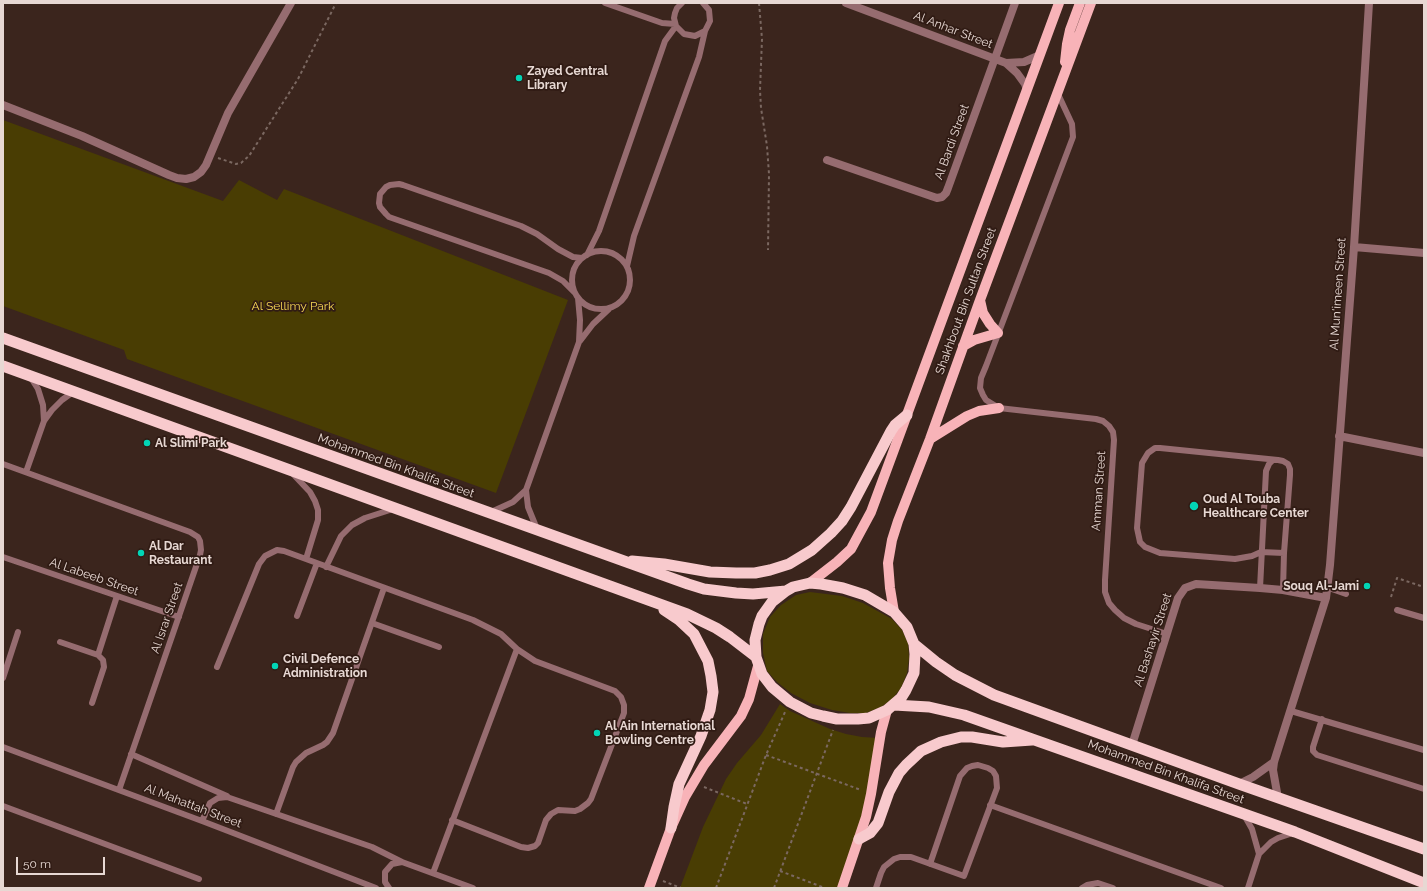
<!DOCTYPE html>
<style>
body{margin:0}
#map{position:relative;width:1427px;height:891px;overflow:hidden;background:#3b251d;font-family:Raleway,sans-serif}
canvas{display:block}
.frame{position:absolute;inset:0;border:4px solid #e7d8d3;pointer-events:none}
.scale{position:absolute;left:16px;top:857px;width:89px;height:18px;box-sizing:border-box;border:2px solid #e7d8d3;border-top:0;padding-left:5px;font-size:12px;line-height:14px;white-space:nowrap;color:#e7d8d3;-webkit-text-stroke:3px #301b14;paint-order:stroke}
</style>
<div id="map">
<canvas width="1427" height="891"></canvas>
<div class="frame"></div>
<div class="scale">50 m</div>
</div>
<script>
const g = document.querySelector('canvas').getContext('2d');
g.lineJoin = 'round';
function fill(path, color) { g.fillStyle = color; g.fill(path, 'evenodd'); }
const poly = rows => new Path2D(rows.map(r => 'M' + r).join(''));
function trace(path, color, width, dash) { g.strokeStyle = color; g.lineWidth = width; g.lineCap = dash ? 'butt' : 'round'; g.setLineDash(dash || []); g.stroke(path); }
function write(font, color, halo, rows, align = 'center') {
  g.font = font + ' Raleway,sans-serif'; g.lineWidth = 3.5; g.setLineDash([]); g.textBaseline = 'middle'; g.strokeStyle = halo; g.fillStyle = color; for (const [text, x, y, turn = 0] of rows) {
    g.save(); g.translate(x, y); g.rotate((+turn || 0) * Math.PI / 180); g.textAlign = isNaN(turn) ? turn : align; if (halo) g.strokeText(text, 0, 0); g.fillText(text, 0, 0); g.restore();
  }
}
const green = poly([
 [3,120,223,201,239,180,277,200,284,189,568,300,496,493,127,359,124,350,3,306],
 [810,592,842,596,863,603,892,619,902,630,908,643,909,658,907,673,901,688,892,699,881,707,866,713,850,713,832,710,810,703,791,693,777,682,767,671,763,653,763,634,770,617,781,605,796,595],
 [780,704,790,711,830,729,846,734,862,737,879,738,873,779,840,888,680,888,703,827,726,779,737,763,761,735]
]);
const path = poly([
 [759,3,762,39,760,90,761,108,767,146,769,174,768,250],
 [218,158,236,164,241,163,249,156,298,79,336,3],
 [1391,597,1397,578,1424,587],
 [766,755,861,790],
 [704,787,747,804],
 [780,871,825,888],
 [663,881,681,888],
 [716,888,766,755,785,712],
 [774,888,833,730]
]);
const service = poly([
 [605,3,662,23,675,24],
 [682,3,677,8,675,13,674,18,676,26,684,34,695,36,705,31,710,21,709,10,703,3],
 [1058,94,1072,124,1073,137,986,366,981,378,980,388,983,395,986,400,999,408,1096,419,1103,421,1109,426,1113,432,1114,440,1105,580,1105,592,1109,603,1115,610,1124,618,1136,624,1167,634],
 '572 280a29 29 0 1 1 58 0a29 29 0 1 1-58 0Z',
 [587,255,599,231,665,41,676,26],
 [627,266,634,236,699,57,705,31],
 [575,293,563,281,549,273,389,217,386,214,380,207,379,203,380,194,386,187,390,185,399,184,403,185,521,226,537,234,558,249,573,257,582,258],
 [580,341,593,324,609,309],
 [31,378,38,389,43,405,44,421],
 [1278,460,1160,448,1155,448,1148,453,1142,463,1137,528,1140,542,1145,547,1160,553,1235,559,1252,556,1261,552,1284,553],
 [3,464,190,532,198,537,200,541,201,550,200,555,119,790],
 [26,472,44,421,52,410,62,400,73,392],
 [292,473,310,492,315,501,318,510,318,520,306,559],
 [491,512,513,502,526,490],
 [537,529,528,507,526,490,579,342,580,320,578,298],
 [3,557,179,617],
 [326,567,341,536,352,525,365,518,393,509],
 [1326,587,1346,594],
 [1260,588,1266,471,1269,464,1273,460,1278,460,1283,461,1288,464,1290,469,1290,475,1284,553,1283,590],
 [1397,610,1424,618],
 [297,616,317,563],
 [372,623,439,647],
 [60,642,98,655,103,660,104,667,92,703],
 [98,655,117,596],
 [217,667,259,564,265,556,277,550,284,551,473,620,501,634,517,649,535,661,615,691,621,697,624,705,624,713,591,799,588,803,580,809,575,811,558,810,551,814,546,820,538,843,535,846,528,848,521,847,452,820],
 [3,678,18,632],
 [1291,711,1424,750],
 [1322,719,1313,747,1313,751,1317,755,1424,789],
 [3,747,202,821,376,888],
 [131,754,227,796],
 [990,805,1221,888],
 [3,806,199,879],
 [276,814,293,767,296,762,306,753,323,745,327,742,333,733,384,588],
 [1244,815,1252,829,1259,854],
 [202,821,210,803,218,798,227,797,372,847,402,862],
 [433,873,517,649],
 [389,888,385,882,385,872,392,864,402,862,473,888],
 [876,888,881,873,884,867,894,859,900,857,911,857,964,876,997,788,996,776,993,771,988,768,978,765,972,766,967,768,960,776,930,864],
 [1082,888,1087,885,1098,883,1113,888],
 [1248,888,1259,854,1271,842,1278,838,1293,833]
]);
const minor = poly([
 [846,3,1006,63,1024,62,1040,55],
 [1006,63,1017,73,1025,84,1027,90],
 [3,105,82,136,169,175,177,178,186,179,194,177,201,172,206,165,228,113,291,3],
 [827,160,931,196,937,198,942,197,946,193,948,188,1015,3],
 [1354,247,1424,253],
 [1339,436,1424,453],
 [1132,745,1178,598,1185,588,1196,584,1260,588,1283,590,1326,598],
 [1239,784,1253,777,1274,762],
 [1278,798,1273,770,1274,762,1326,598,1330,565,1354,247,1369,3]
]);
const primary = poly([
 [1065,62,1067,44,1070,30,1080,3],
 [963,346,974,340,998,333,990,324,983,313,980,300],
 [930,439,967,416,979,411,999,408],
 [810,583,837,562,851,549,871,512,1059,3],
 [894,612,890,588,888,563,892,540,898,521,930,439,980,300,1091,3],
 [649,888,671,828,685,797,704,765,741,716,749,699,758,666],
 [842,888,866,817,871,794,881,732,887,710]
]);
const trunk = poly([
 [3,338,688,584,704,589,736,593,753,594,786,591],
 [3,366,687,614,716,628,730,637,756,657],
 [632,561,664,564,710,572,736,573,755,573,770,570,789,564,812,550,831,533,842,521,851,507,891,431,895,425,907,415],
 [810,583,821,584,843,588,865,595,894,612,907,627,914,644,915,654,914,673,906,690,901,698,887,710,869,718,858,719,837,719,823,716,811,713,790,702,772,687,762,674,756,657,755,640,759,624,762,616,772,602,786,591,793,587,810,583],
 [664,610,679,620,694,634,708,661,711,676,713,692,710,710,701,736,679,784,674,807,671,828],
 [914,644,936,662,955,675,994,695,1239,784,1424,849],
 [894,705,929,707,964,715,1295,832,1424,883],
 [859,839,870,833,878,823,889,792,899,773,906,765,921,751,941,742,961,737,972,737,1003,742,1032,740]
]);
const markers = [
 [519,78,4,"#02d5b6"],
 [147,443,4,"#02d5b6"],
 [1194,506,5,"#02d5b6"],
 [141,553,4,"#02d5b6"],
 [1367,586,4,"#02d5b6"],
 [275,666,4,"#02d5b6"],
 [597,733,4,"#02d5b6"]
];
const streetNames = [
 ["Al Anhar Street",953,30,21],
 ["Al Bardi Street",952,142,-70],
 ["Al Mun'imeen Street",1338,294,-86],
 ["Shakhbout Bin Sultan Street",966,301,-70],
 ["Mohammed Bin Khalifa Street",396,466,20],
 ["Amman Street",1099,491,-86],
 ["Al Labeeb Street",94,577,19],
 ["Al Israr Street",167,618,-71],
 ["Al Bashayir Street",1153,640,-72],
 ["Mohammed Bin Khalifa Street",1166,772,20],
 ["Al Mahattah Street",193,806,21]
];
const poiNames = [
 ["Zayed Central",527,71],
 ["Library",527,85],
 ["Al Slimi Park",155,443],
 ["Oud Al Touba",1203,499],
 ["Healthcare Center",1203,513],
 ["Al Dar",149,546],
 ["Restaurant",149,560],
 ["Souq Al-Jami",1359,586,"right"],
 ["Civil Defence",283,659],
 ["Administration",283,673],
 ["Al Ain International",605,726],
 ["Bowling Centre",605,740]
];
const parkNames = [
 ["Al Sellimy Park",293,306]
];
fill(green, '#493d03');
trace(path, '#7b6861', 2, [3, 3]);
trace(service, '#966c70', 6);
trace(minor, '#966c70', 8);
trace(primary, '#f8b3b8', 10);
trace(trunk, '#f8cacd', 11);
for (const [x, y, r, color] of markers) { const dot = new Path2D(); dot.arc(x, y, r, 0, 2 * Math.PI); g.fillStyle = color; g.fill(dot); trace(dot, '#301b14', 1.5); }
write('12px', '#e7d8d3', '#301b14', streetNames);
write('bold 12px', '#e7d8d3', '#301b14', poiNames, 'left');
write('12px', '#f5d654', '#301b14', parkNames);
</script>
